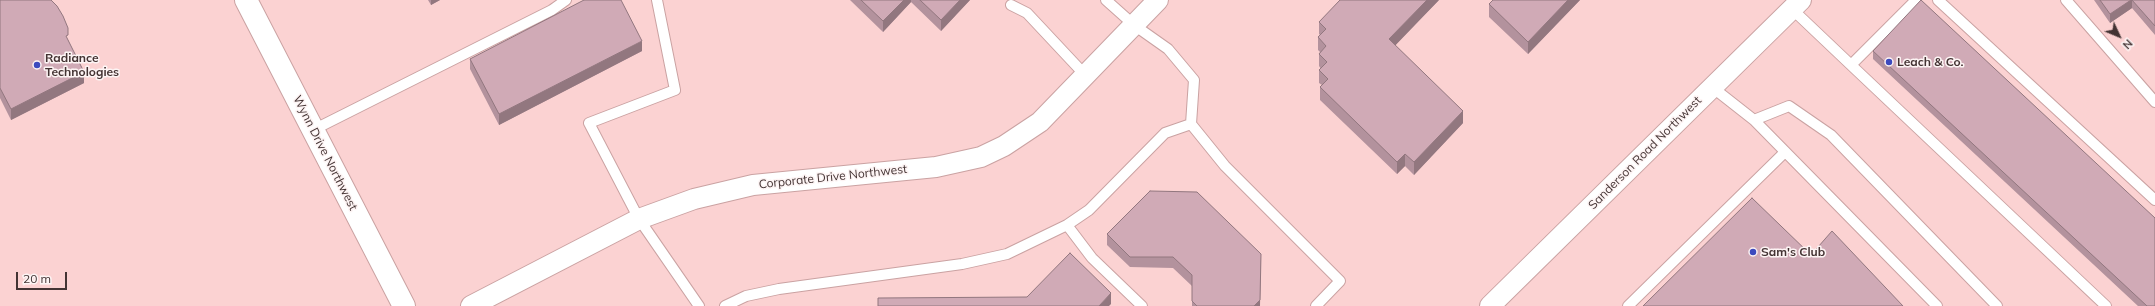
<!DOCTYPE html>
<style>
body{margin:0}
#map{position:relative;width:2155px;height:306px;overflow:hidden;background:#fce2e2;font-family:Mulish,sans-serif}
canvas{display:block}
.north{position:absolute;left:2099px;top:16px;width:40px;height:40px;-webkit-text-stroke:3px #fdf4f4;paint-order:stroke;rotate:134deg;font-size:11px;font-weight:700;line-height:16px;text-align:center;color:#433333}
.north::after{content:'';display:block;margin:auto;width:14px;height:18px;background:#433333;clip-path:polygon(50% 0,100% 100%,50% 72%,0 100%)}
.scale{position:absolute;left:16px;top:272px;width:51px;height:18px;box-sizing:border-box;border:2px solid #433333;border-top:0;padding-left:5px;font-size:12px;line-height:14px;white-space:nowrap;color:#433333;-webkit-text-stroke:3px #fdf4f4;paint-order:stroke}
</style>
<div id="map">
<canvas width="2155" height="306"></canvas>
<div class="north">N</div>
<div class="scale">20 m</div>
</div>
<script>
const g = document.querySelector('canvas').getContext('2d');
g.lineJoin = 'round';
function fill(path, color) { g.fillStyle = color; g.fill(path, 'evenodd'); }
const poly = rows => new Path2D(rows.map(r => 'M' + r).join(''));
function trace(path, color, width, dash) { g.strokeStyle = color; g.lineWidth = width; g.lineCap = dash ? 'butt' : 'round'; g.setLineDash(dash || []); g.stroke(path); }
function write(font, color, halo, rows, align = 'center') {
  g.font = font + ' Mulish,sans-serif'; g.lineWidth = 3; g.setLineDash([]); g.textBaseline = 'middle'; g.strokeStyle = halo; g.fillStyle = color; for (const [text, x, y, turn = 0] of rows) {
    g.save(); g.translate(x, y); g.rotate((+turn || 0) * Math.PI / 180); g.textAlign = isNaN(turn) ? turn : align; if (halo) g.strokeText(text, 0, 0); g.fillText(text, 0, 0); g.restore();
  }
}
const built = poly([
 [0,0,2155,0,2155,306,0,306]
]);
const service = poly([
 [657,0,675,90,589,123,639,219,699,306],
 [1106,0,1134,25,1168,49,1194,80,1191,124,1225,166,1340,281,1316,306],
 [1938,0,2155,200],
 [2066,0,2155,102],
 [1011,5,1027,13,1086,76],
 [1792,9,1851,65,1916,0],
 [1851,65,2106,306],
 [1712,87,1754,120,1789,106,1831,135,1997,306],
 [1754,120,1937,306],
 [313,130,552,10,566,0],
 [1067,225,1092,258,1142,306],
 [725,306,746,296,779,289,962,264,1007,254,1067,225,1089,210,1165,133,1191,124],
 [1628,306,1785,152]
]);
const minor = poly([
 [471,306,639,219,694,199,753,185,936,167,981,157,1004,146,1040,122,1158,0],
 [1490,306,1801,0]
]);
const tertiary = poly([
 [246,0,404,306]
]);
const wall = poly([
 [0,0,68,40,84,83,11,120,0,98],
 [428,0,440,0,431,5],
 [850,0,970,0,941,31,911,2,883,32],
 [1439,0,1395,45,1463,123,1414,175,1405,166,1397,174,1320,100,1320,87,1322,85,1319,83,1319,70,1321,69,1319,66,1319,54,1320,52,1318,50,1318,37,1320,35,1319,34,1319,22],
 [1493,0,1580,0,1528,54,1489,17,1489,4],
 [2094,0,2155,0,2155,35,2132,8,2110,23],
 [642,51,499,125,470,69,470,59],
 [1873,51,2155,306,2138,306,1873,59],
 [1150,191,1260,306,1192,306,1192,286,1173,268,1130,267,1107,245,1107,234]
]);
const shadedWall = poly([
 [431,0,440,0,431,5],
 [904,0,911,0,911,2,883,32,883,21],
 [960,0,970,0,941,31,941,20],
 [1427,0,1439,0,1389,52,1389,39],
 [1568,0,1580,0,1528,54,1528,42],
 [2131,0,2132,0,2132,8,2110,23,2110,14],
 [642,41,642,51,499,125,499,114],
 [84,72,84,83,11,120,11,109],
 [1463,111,1463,123,1414,175,1414,162],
 [1405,154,1405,166,1397,174,1397,162],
 [1261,254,1260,306,1254,306],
 [1111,293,1111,304,1109,306,1099,306]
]);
const building = poly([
 [0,0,51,0,57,6,63,16,68,28,68,35,66,36,84,72,11,109,0,88,0,0],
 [584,0,621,0,642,41,499,114,470,59,584,0],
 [861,0,904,0,883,21,861,0],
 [920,0,960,0,941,20,920,0],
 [1340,0,1427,0,1389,39,1463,111,1414,162,1405,154,1397,162,1320,87,1328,79,1319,70,1327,62,1319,54,1326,46,1318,37,1326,29,1319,22,1340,0],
 [1493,0,1568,0,1528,42,1489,4,1493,0],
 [1921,0,2155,218,2155,306,2147,306,1873,51,1921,0],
 [2100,0,2131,0,2110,14,2100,0],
 [2132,0,2155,0,2155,26,2132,0],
 [1150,191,1197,192,1261,254,1260,300,1254,306,1197,306,1192,301,1192,275,1173,257,1130,257,1107,234,1150,191],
 [1752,198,1811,255,1832,231,1903,306,1643,306,1752,198],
 [1070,253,1111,293,1099,306,878,306,878,298,1027,297,1070,253]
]);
const markers = [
 [1889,62,4,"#3c4abe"],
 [37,65,4,"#3c4abe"],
 [1753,252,4,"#3c4abe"]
];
const poiNames = [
 ["Radiance",45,58],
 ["Technologies",45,72],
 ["Leach & Co.",1897,62],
 ["Sam's Club",1761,252]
];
const streetNames = [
 ["Wynn Drive Northwest",325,153,63],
 ["Sanderson Road Northwest",1645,153,-45],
 ["Corporate Drive Northwest",833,177,-6]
];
fill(built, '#fbd2d2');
trace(service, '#caa2a2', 12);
trace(minor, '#caa2a2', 22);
trace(tertiary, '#caa2a2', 24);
trace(service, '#fff', 10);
trace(minor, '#fff', 20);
trace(tertiary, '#fff', 22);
fill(wall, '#b3929d');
fill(shadedWall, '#92777f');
fill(building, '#d0aab6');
trace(building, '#92777f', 1);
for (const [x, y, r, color] of markers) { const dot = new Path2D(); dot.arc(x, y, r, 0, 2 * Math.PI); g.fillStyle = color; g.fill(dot); trace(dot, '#fdf4f4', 1.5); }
write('bold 12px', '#433333', '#fdf4f4', poiNames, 'left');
write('12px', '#433333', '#fdf4f4', streetNames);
</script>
